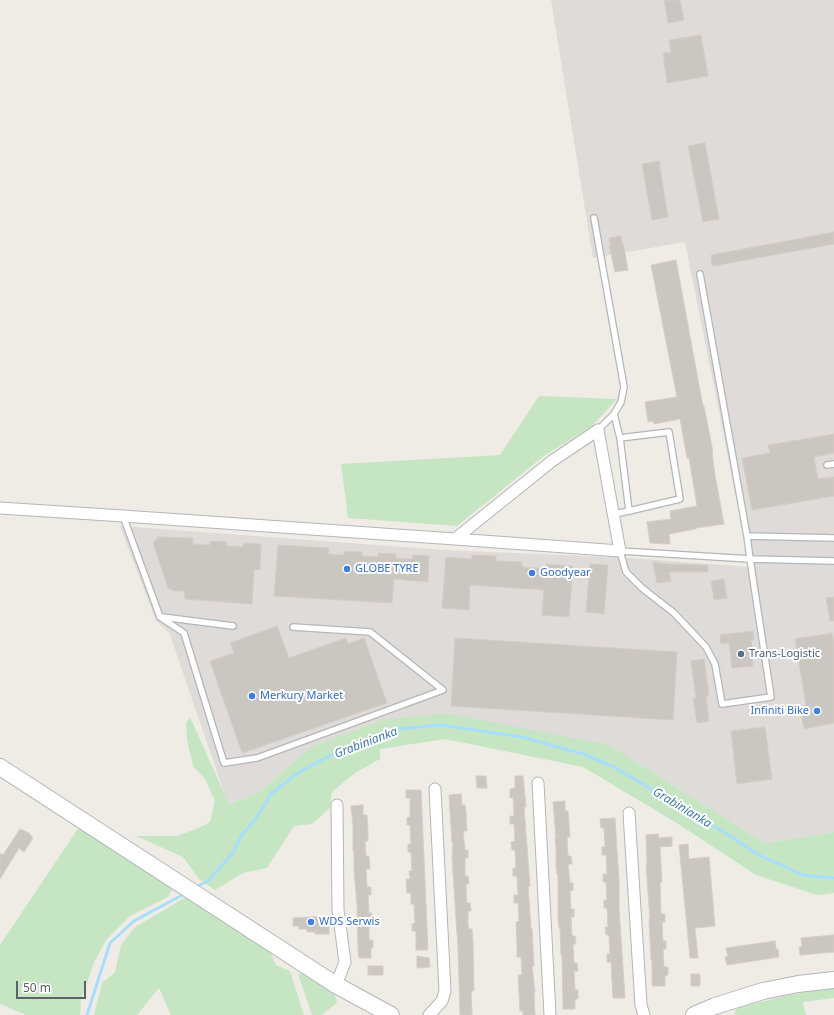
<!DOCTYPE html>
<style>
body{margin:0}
#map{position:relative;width:834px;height:1015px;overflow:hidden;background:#efece6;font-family:"Noto Sans",sans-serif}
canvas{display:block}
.scale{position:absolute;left:16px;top:981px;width:70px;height:18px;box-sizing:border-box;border:2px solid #5d6266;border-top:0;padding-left:5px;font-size:12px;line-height:14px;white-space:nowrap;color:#5d6266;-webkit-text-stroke:3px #fff;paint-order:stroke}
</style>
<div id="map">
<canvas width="834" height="1015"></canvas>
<div class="scale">50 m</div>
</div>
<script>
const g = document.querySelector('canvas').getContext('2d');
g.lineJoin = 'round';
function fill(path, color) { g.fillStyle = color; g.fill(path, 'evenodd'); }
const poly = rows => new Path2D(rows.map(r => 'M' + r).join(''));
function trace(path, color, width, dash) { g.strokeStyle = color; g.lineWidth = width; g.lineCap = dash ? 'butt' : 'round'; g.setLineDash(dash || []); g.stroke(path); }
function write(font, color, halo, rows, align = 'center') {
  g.font = font + ' "Noto Sans",sans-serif'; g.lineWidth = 4; g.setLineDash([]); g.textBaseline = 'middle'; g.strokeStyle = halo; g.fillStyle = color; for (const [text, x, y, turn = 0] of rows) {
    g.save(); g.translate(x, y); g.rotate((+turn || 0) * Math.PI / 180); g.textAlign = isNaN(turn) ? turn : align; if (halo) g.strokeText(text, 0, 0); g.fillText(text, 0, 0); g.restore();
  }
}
const industrial = poly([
 [551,0,834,0,834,832,765,843,609,745,382,720,311,747,259,792,228,804,169,632,156,621,120,526,444,550,630,558,750,567,685,242,593,258]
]);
const green = poly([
 [539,396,617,399,592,426,544,456,457,526,348,518,341,464,500,455],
 [445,713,609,745,765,843,834,832,834,893,817,895,756,875,675,822,583,767,445,739,380,749,380,759,355,773,332,792,330,808,312,824,294,826,267,868,243,873,215,890,199,879,183,857,136,836,177,836,201,827,210,822,215,801,205,779,193,766,187,740,186,723,190,717,229,804,259,792,311,747,382,720],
 [79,827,173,888,168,897,130,916,107,939,95,960,81,1000,80,1015,24,1015,24,1014,0,1004,0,945],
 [186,897,269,949,276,965,290,971,304,1015,171,1015,159,988,137,1015,94,1015,102,983,115,972,121,945,135,927],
 [298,974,308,974,335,995,337,1003,321,1015,312,1015],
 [834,985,834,998,803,1002,806,1015,734,1015,736,1009,740,1007,785,996,829,988]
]);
const stream = poly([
 [196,887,208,881,233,853,241,836,257,817,271,794,299,772,347,747,399,729,441,725,522,737,583,754,614,767,717,828,761,856,803,875,834,878],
 [87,1015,110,943,134,921,184,894]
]);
const building = poly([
 [664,0,680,0,684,20,668,23,664,0],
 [701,35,708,76,667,83,663,53,671,52,669,40,701,35],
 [705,143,719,219,703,222,688,146,705,143],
 [659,161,668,217,652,220,642,164,659,161],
 [834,232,834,244,713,266,712,263,711,255,834,232],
 [621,236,622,243,623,243,628,270,615,272,609,245,611,245,609,238,621,236],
 [676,260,699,385,703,406,704,406,713,452,712,452,715,475,724,524,696,528,696,529,669,534,670,544,650,543,647,522,671,519,670,511,697,506,689,458,687,458,680,419,654,424,653,421,648,422,645,402,677,397,651,265,676,260],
 [834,434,834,453,814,457,818,479,834,477,834,496,752,510,742,458,770,453,768,445,834,434],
 [158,537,193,538,193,544,210,545,210,541,227,542,227,546,243,547,244,543,261,544,260,570,254,569,252,604,185,599,184,591,174,591,168,588,153,543,158,537],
 [278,545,329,548,328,554,344,555,345,551,362,552,362,556,378,557,378,553,396,554,396,558,412,559,413,555,429,556,428,582,394,579,392,603,274,596,278,545],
 [472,555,496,556,496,561,522,562,522,567,546,569,546,564,573,566,569,617,542,615,544,590,470,585,469,610,442,608,446,557,472,559,472,555],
 [653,562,668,564,708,565,708,572,669,572,671,581,657,583,653,562],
 [590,564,608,565,604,614,586,612,590,564],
 [724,579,727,598,714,600,711,581,724,579],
 [834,597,834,621,830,621,826,598,834,597],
 [277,626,289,658,346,638,348,644,364,638,387,703,242,753,210,661,234,653,230,643,277,626],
 [753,631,754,640,751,640,753,666,732,668,729,643,721,644,720,635,753,631],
 [832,633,834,642,834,723,804,729,800,706,806,705,795,639,832,633],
 [455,638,677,652,673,720,451,706,455,638],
 [704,659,709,696,706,696,709,721,697,723,693,698,696,698,691,661,704,659],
 [765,727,772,779,737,784,731,731,765,727],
 [476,776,486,776,487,788,477,788,476,776],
 [515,776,523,776,526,807,524,807,530,886,528,886,531,929,532,928,534,966,532,966,535,992,534,992,535,1015,523,1015,523,1011,520,1011,518,975,522,975,521,957,517,957,517,944,516,922,519,921,518,903,514,903,514,895,518,895,517,876,513,876,513,868,516,868,515,850,512,850,511,842,515,841,514,824,510,824,510,816,514,816,513,797,510,798,510,789,515,788,515,776],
 [406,790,421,790,428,950,416,950,416,931,412,931,412,924,415,923,414,904,411,904,411,893,407,893,406,879,410,879,409,871,412,871,411,852,408,852,408,844,411,844,410,825,407,825,407,818,410,817,410,798,406,798,406,790],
 [461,794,462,805,465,805,466,813,467,831,463,831,465,850,468,850,468,858,465,858,465,876,468,876,469,884,466,884,467,903,470,903,471,911,468,911,468,925,469,929,472,929,473,942,474,991,471,991,472,1015,460,1015,458,948,452,858,453,842,452,842,449,795,461,794],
 [565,801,565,811,568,811,570,837,567,837,568,856,571,856,572,864,568,864,570,883,573,883,573,890,570,891,571,909,574,909,574,917,571,917,572,936,575,936,576,944,573,944,574,963,577,963,578,971,574,971,575,990,578,990,578,999,575,999,575,1009,563,1009,562,955,561,955,560,928,559,928,558,917,558,874,557,874,556,867,556,848,555,838,556,838,553,802,565,801],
 [363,805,363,815,367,815,368,833,368,841,365,841,366,856,369,856,370,869,366,869,367,887,371,887,371,895,368,895,369,913,372,913,372,922,369,922,369,940,373,940,373,948,371,948,371,958,359,958,358,949,357,906,354,869,354,851,353,851,353,825,351,806,363,805],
 [615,818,619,881,619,907,625,998,613,998,611,962,607,962,607,954,610,954,609,935,606,935,605,927,608,927,607,908,604,908,604,900,607,900,606,882,603,882,603,874,607,874,606,855,602,855,602,847,605,847,604,828,601,828,600,819,615,818],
 [20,829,29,833,33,838,24,852,19,848,0,879,0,853,3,855,20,829],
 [658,834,659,838,672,837,672,846,660,847,662,882,660,882,661,914,665,914,665,922,662,922,663,941,666,941,666,949,663,949,664,967,668,967,668,975,665,976,665,986,652,986,652,960,651,960,649,919,650,919,646,864,647,864,646,835,658,834],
 [688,844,689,859,709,857,715,926,695,928,698,958,690,958,679,845,688,844],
 [329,916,329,934,315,934,315,932,307,932,307,929,299,929,299,926,293,926,293,918,329,916],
 [834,935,834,952,800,955,799,947,802,947,801,938,834,935],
 [775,941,776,949,778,949,779,957,727,965,725,957,728,957,726,948,775,941],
 [417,956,429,958,430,967,417,968,417,956],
 [368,966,383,966,383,975,368,975,368,966],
 [691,974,700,974,700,986,691,986,691,974]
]);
const lane = poly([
 [594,218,624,387,621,402,614,414,598,430],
 [700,274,747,536],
 [614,414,620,438],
 [827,465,834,464],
 [614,514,629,511,680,499,669,432,620,438,629,511],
 [123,516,160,617,184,633,224,763,257,758,443,690,370,632,293,627],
 [834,538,747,536,750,559,771,697,722,704,715,664,706,647,674,613,642,588,626,572,620,551,750,559,834,561],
 [162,617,233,626]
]);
const street = poly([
 [0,508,123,516,455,539,620,551,598,430,552,461,455,539],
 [538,783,550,1015],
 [629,813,641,1005,644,1015],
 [336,985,345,962,338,910,337,805],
 [429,1015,442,1001,445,991,435,789]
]);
const secondary = poly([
 [0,767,336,985,391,1015],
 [694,1015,715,1006,763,991,798,984,834,980]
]);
const markers = [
 [347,569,4,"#3f7fe0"],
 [532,573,4,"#3f7fe0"],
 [741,654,4,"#5c6f8a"],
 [252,696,4,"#3f7fe0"],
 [817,711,4,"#3f7fe0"],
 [311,922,4,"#3f7fe0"]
];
const shopNames = [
 ["GLOBE TYRE",355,569],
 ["Goodyear",540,573],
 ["Merkury Market",260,696],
 ["Infiniti Bike",809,711,"right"],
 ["WDS Serwis",319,922]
];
const serviceNames = [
 ["Trans-Logistic",749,654]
];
const waterNames = [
 ["Grabinianka",366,743,-21],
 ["Grabinianka",682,808,31]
];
fill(industrial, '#dedbd8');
fill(green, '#c6e6c3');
trace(stream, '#a8defd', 3);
fill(building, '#cac7c3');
trace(building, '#d4cec4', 1);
trace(lane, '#b3b6ba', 8);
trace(street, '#b3b6ba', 13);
trace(secondary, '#b2b6ba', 18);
trace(lane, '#fff', 5.5);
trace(street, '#fff', 11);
trace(secondary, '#fff', 16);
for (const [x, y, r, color] of markers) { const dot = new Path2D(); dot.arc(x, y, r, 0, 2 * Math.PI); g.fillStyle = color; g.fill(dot); trace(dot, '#fff', 1.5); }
write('11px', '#366cbe', '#fff', shopNames, 'left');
write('11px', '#4e5e75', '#fff', serviceNames, 'left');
write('italic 12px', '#417aa7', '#fff', waterNames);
</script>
